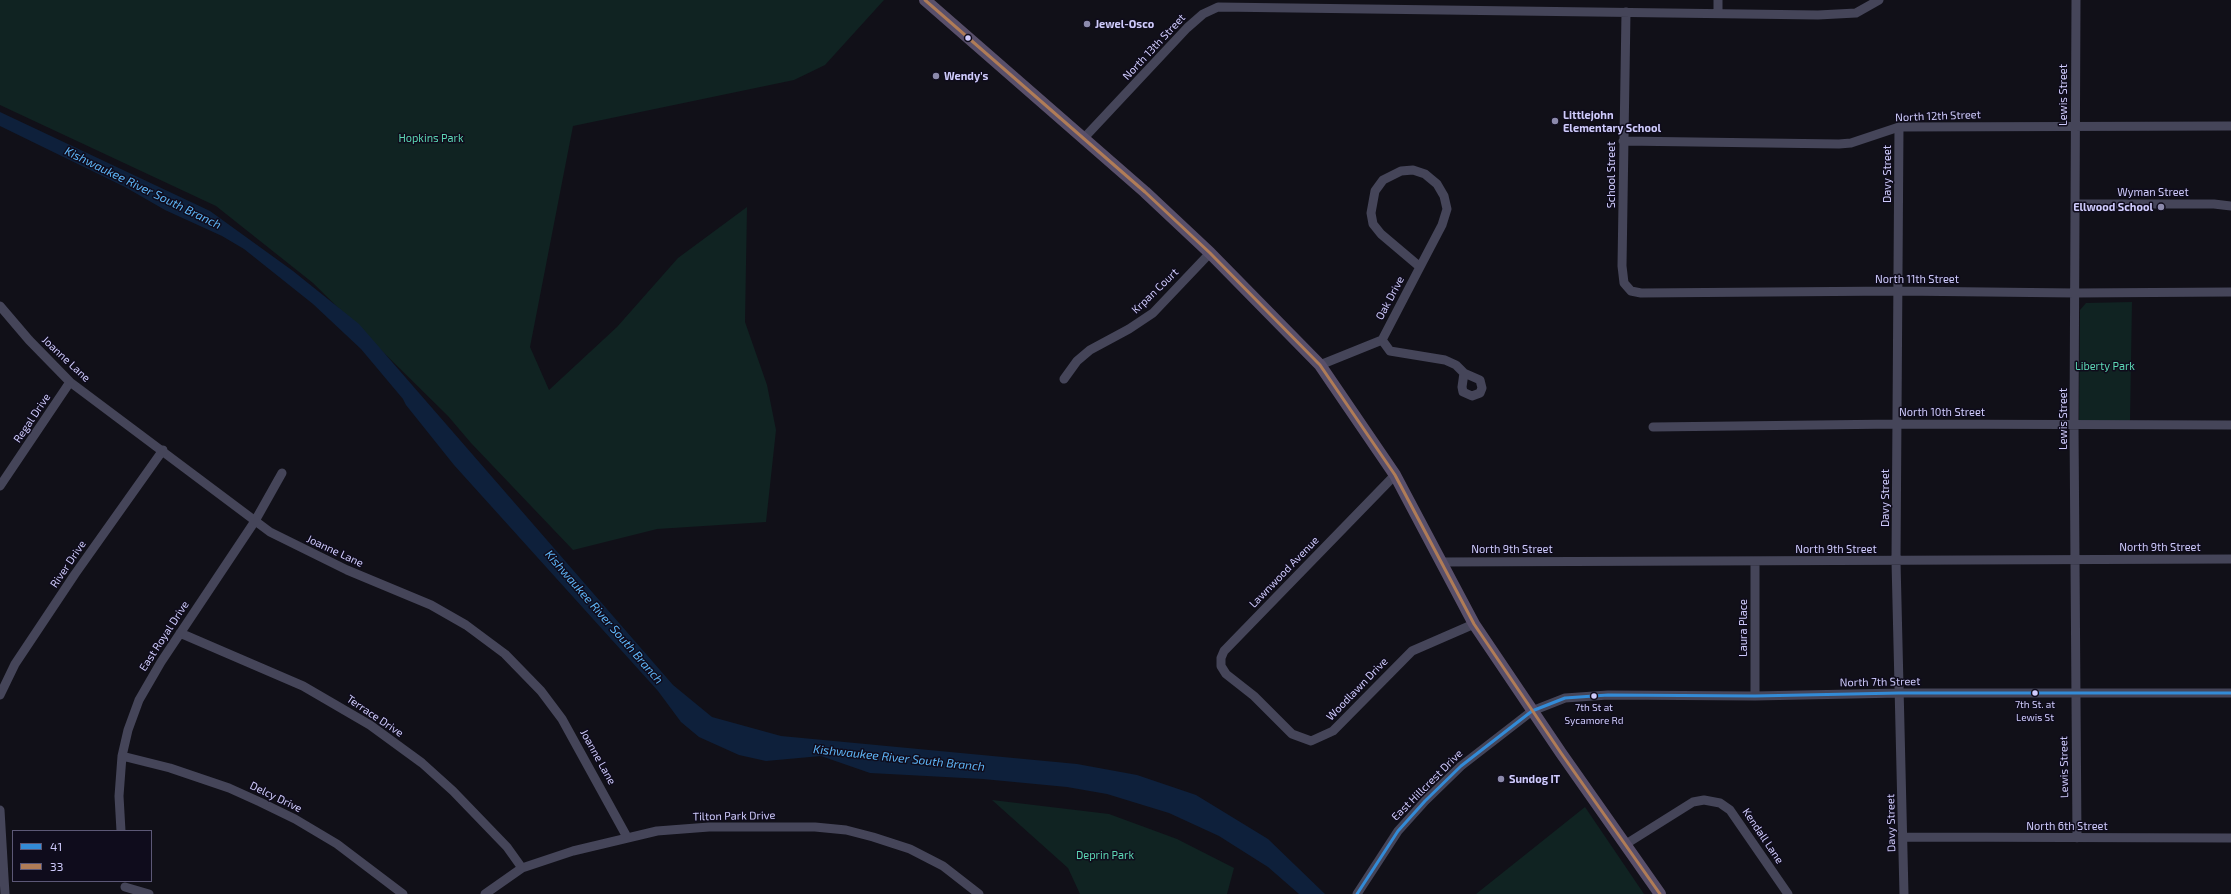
<!DOCTYPE html>
<style>
body{margin:0}
#map{position:relative;width:2231px;height:894px;overflow:hidden;background:#111018;font-family:"Exo 2",sans-serif}
canvas{display:block}
.legend{position:absolute;left:12px;top:830px;width:140px;height:52px;box-sizing:border-box;background:#0f0c1c;border:1px solid #5c5876;margin:0;padding:5px 7px;list-style:none;font-size:12px;color:#cfcbfc}
.legend li{display:flex;align-items:center;gap:8px;height:20px}
.legend b{width:20px;border:1px solid #5c5876}
</style>
<div id="map">
<canvas width="2231" height="894"></canvas>
<ul class="legend">
<li><b style="height:5px;background:#338bd7"></b>41</li>
<li><b style="height:5px;background:#b07c57"></b>33</li>
</ul>
</div>
<script>
const g = document.querySelector('canvas').getContext('2d');
g.lineJoin = 'round';
function fill(path, color) { g.fillStyle = color; g.fill(path, 'evenodd'); }
const poly = rows => new Path2D(rows.map(r => 'M' + r).join(''));
function trace(path, color, width, dash) { g.strokeStyle = color; g.lineWidth = width; g.lineCap = dash ? 'butt' : 'round'; g.setLineDash(dash || []); g.stroke(path); }
function write(font, color, halo, rows, align = 'center') {
  g.font = font + ' "Exo 2",sans-serif'; g.lineWidth = 3; g.setLineDash([]); g.textBaseline = 'middle'; g.strokeStyle = halo; g.fillStyle = color; for (const [text, x, y, turn = 0] of rows) {
    g.save(); g.translate(x, y); g.rotate((+turn || 0) * Math.PI / 180); g.textAlign = isNaN(turn) ? turn : align; if (halo) g.strokeText(text, 0, 0); g.fillText(text, 0, 0); g.restore();
  }
}
const green = poly([
 [0,0,884,0,825,65,794,80,573,126,530,347,549,390,617,327,678,258,747,207,745,322,767,385,776,430,766,522,657,529,573,550,471,443,448,416,313,283,216,206,0,105],
 [2132,302,2130,422,2079,422,2080,310,2086,303],
 [992,800,1109,814,1177,839,1234,868,1227,894,1080,894,1068,868],
 [1585,807,1644,894,1476,894]
]);
const water = poly([
 [0,112,210,211,293,271,359,324,673,685,712,717,781,736,1077,764,1137,775,1196,795,1268,839,1325,894,1299,894,1268,867,1219,836,1169,813,1107,794,1067,787,983,779,870,773,821,756,766,761,739,755,699,737,681,722,658,691,454,465,406,405,403,399,361,349,313,304,244,249,222,236,165,210,125,187,0,126]
]);
const minor = poly([
 [2076,0,2074,425,2077,838],
 [1626,12,1622,266,1624,283,1631,291,1641,293,1898,291,2075,293,2231,292],
 [1718,13,1718,0],
 [1899,127,1896,561,1904,894],
 [1084,138,1187,28,1203,14,1218,7,1818,15,1856,13,1879,0],
 [1623,141,1839,144,1851,143,1899,127,2231,126],
 [1413,170,1425,174,1437,184,1444,196,1447,209,1442,225,1420,267,1381,234,1373,224,1371,213,1375,191,1383,180,1401,171,1413,170],
 [2075,204,2214,204,2231,206],
 [0,306,29,340,70,382,270,532,347,570,431,605,466,625,505,654,541,691,562,719,627,837],
 [1382,340,1390,351,1445,360,1456,365,1464,373],
 [1382,340,1420,267],
 [1320,365,1382,340],
 [1464,373,1480,380,1482,388,1480,393,1472,396,1463,392,1462,387,1464,373],
 [1064,379,1077,361,1090,350,1129,329,1153,313,1210,253],
 [1653,427,1897,424,2231,425],
 [1395,475,1224,651,1221,658,1221,666,1226,674,1254,696,1292,734,1311,741,1333,731,1412,651,1474,624],
 [0,486,70,382],
 [1755,561,1755,696],
 [1441,562,2231,559],
 [180,633,303,686,370,725,422,763,453,791,507,847,522,868],
 [0,695,15,664,75,574,163,450],
 [122,756,170,768,229,788,260,802,295,819,337,844,403,894],
 [0,810,5,894],
 [121,831,119,796,122,756,128,730,139,700,161,662,255,521,282,473],
 [1903,837,2231,838],
 [1626,844,1693,802,1704,800,1720,803,1730,810,1788,894],
 [125,887,149,894],
 [485,894,522,868,573,851,657,831,709,827,815,827,846,830,873,837,910,849,943,866,979,894],
 [1357,894,1398,831,1425,801,1461,766,1532,711,1565,698,1608,695,1755,696,1899,693,2231,693]
]);
const major = poly([
 [925,0,1145,192,1210,253,1320,365,1395,475,1474,624,1561,753,1660,894]
]);
const bus1 = poly([
 [1357,894,1398,831,1425,801,1461,766,1532,711,1565,698,1608,695,1755,696,1899,693,2231,693]
]);
const bus2 = poly([
 [925,0,1145,192,1210,253,1320,365,1395,475,1474,624,1561,753,1660,894]
]);
const markers = [
 [1087,24,4,"#8c8aac"],
 [968,38,3.5,"#cfcbfc"],
 [936,76,4,"#8c8aac"],
 [1555,121,4,"#8c8aac"],
 [2161,207,4,"#8c8aac"],
 [2035,693,3.5,"#cfcbfc"],
 [1594,696,3.5,"#cfcbfc"],
 [1501,779,4,"#8c8aac"]
];
const busNames = [
 ["7th St. at",2035,705],
 ["Lewis St",2035,718],
 ["7th St at",1594,708],
 ["Sycamore Rd",1594,721]
];
const poiNames = [
 ["Jewel-Osco",1095,24],
 ["Wendy's",944,76],
 ["Littlejohn",1563,115],
 ["Elementary School",1563,128],
 ["Ellwood School",2153,207,"right"],
 ["Sundog IT",1509,779]
];
const streetNames = [
 ["North 13th Street",1154,47,-47],
 ["Lewis Street",2063,95,-90],
 ["North 12th Street",1938,116,-2],
 ["Davy Street",1887,174,-90],
 ["School Street",1611,175,-90],
 ["Wyman Street",2153,192],
 ["North 11th Street",1917,279],
 ["Krpan Court",1155,291,-44],
 ["Oak Drive",1390,298,-62],
 ["Joanne Lane",66,359,43],
 ["North 10th Street",1942,412],
 ["Regal Drive",32,418,-56],
 ["Lewis Street",2063,419,-90],
 ["Davy Street",1885,498,-90],
 ["North 9th Street",2160,547],
 ["North 9th Street",1512,549],
 ["North 9th Street",1836,549],
 ["Joanne Lane",335,551,25],
 ["River Drive",68,564,-56],
 ["Lawnwood Avenue",1284,572,-46],
 ["Laura Place",1743,628,-90],
 ["East Royal Drive",164,636,-57],
 ["North 7th Street",1880,682,-1],
 ["Woodlawn Drive",1357,689,-46],
 ["Terrace Drive",375,716,34],
 ["Joanne Lane",598,757,61],
 ["Lewis Street",2064,767,-91],
 ["East Hillcrest Drive",1427,785,-45],
 ["Delcy Drive",276,797,26],
 ["Tilton Park Drive",734,816,-1],
 ["Davy Street",1891,823,-91],
 ["North 6th Street",2067,826],
 ["Kendall Lane",1763,836,56]
];
const parkNames = [
 ["Hopkins Park",431,138],
 ["Liberty Park",2105,366],
 ["Deprin Park",1105,855]
];
const waterNames = [
 ["Kishwaukee River South Branch",143,188,26],
 ["Kishwaukee River South Branch",604,617,49],
 ["Kishwaukee River South Branch",899,758,6]
];
fill(green, '#102322');
fill(water, '#0e203b');
trace(minor, '#454559', 9);
trace(major, '#584f6a', 12);
trace(bus1, '#338bd7', 3);
trace(bus2, '#b07c57', 3);
for (const [x, y, r, color] of markers) { const dot = new Path2D(); dot.arc(x, y, r, 0, 2 * Math.PI); g.fillStyle = color; g.fill(dot); trace(dot, '#0f0c1c', 1.5); }
write('10px', '#cfcbfc', '#0f0c1c', busNames);
write('bold 11px', '#cfcbfc', '#0f0c1c', poiNames, 'left');
write('11px', '#cfcbfc', '#0f0c1c', streetNames);
write('11px', '#5cd7b4', '#0f0c1c', parkNames);
write('italic 12px', '#5eb5f7', '#0f0c1c', waterNames);
</script>
